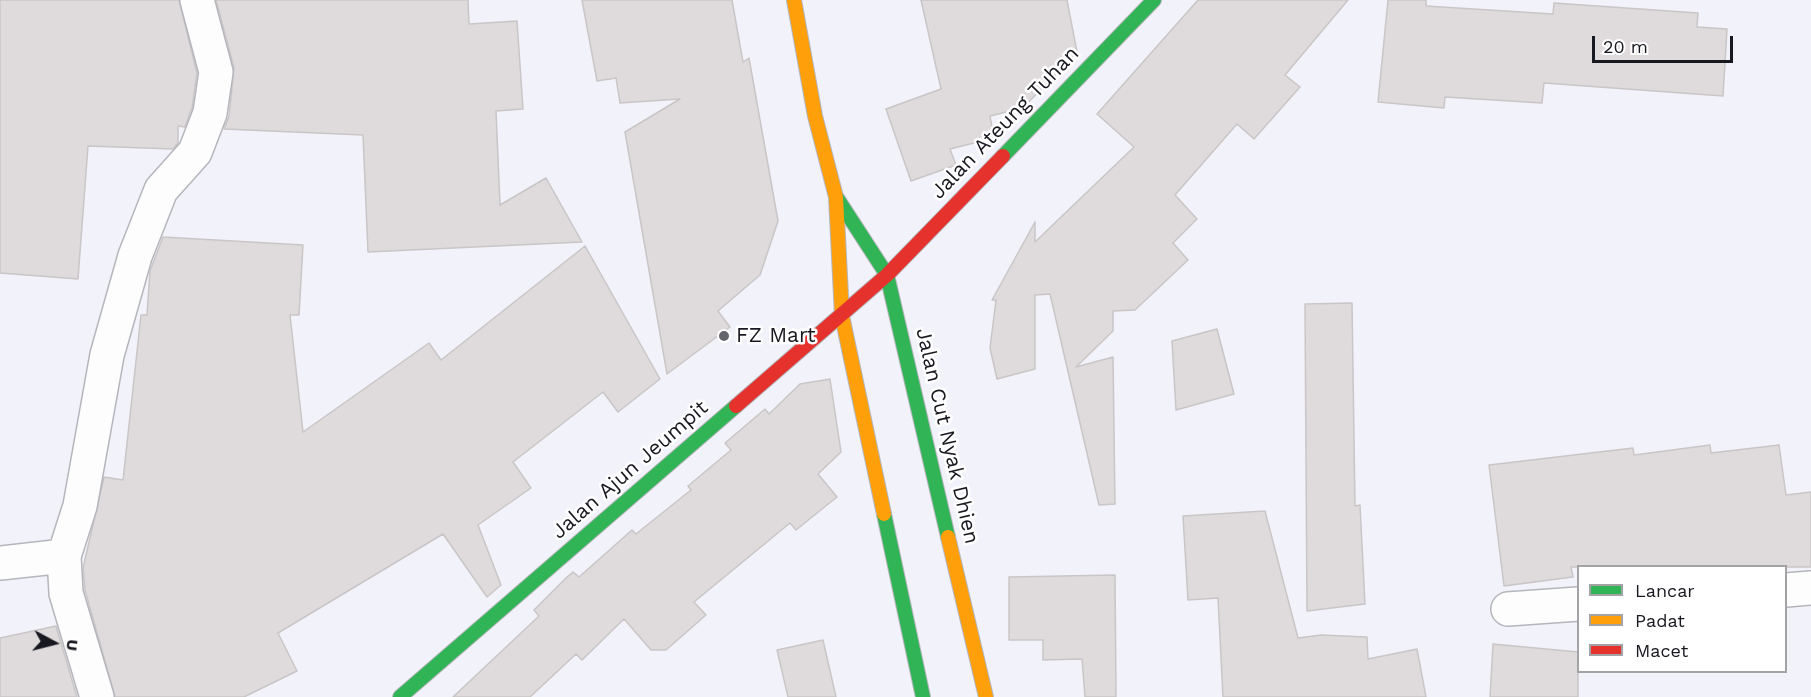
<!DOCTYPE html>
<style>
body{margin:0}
#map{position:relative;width:1811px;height:697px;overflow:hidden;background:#f2f2fa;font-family:"Work Sans",sans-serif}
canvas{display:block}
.legend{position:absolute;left:1577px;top:565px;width:210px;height:108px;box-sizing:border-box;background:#fff;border:2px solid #a3a3a6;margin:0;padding:8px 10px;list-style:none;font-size:18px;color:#181820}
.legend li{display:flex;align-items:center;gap:12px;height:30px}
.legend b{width:30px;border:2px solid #a3a3a6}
.north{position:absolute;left:24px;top:613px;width:60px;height:60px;-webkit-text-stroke:4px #fff;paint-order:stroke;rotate:97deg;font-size:16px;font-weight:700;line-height:24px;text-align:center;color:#181820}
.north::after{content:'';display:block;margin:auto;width:21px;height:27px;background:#181820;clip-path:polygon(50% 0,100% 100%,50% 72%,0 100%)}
.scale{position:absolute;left:1592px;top:36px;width:141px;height:27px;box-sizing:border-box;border:3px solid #181820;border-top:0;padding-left:8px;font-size:18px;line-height:21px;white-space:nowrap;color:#181820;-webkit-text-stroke:4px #fff;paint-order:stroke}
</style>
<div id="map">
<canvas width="1811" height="697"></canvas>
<ul class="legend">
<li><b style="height:8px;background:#30b455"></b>Lancar</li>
<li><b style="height:8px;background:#ff9f0a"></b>Padat</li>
<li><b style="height:8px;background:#e5322d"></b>Macet</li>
</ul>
<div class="north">U</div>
<div class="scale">20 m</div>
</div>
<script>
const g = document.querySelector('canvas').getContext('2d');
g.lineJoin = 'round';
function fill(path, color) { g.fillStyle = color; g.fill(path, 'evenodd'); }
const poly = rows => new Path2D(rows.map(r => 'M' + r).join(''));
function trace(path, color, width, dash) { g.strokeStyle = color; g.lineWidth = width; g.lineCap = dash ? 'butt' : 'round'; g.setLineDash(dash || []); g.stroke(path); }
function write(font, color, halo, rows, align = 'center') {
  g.font = font + ' "Work Sans",sans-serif'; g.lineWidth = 5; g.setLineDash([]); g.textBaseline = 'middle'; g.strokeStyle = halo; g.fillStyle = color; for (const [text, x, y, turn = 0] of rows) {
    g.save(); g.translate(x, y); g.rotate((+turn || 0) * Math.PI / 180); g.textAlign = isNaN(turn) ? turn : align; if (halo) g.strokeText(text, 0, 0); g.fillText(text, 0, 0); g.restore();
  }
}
const building = poly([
 [0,0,179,0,197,73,192,108,185,127,178,126,178,143,173,149,88,146,78,279,0,273,0,0],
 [216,0,468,0,469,24,517,21,523,109,496,111,500,205,546,178,582,242,368,252,363,135,224,129,229,116,234,68,216,0],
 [582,0,732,0,743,62,749,58,778,221,760,275,718,311,730,327,667,374,625,132,680,99,620,103,616,78,597,81,582,0],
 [921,0,1067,0,1077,52,1023,108,990,116,994,138,950,149,956,165,911,181,886,109,941,89,921,0],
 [1198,0,1348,0,1285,75,1300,87,1254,139,1237,124,1175,195,1197,219,1173,243,1188,260,1135,310,1113,311,1113,331,1076,367,1113,357,1115,504,1099,505,1050,294,1035,295,1035,369,997,379,990,348,996,300,992,300,1035,222,1035,242,1134,147,1097,114,1198,0],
 [1388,0,1426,0,1426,6,1553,14,1554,3,1698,13,1697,27,1727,29,1723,96,1544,83,1542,103,1445,97,1444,108,1378,102,1388,0],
 [163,237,303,245,299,315,290,315,303,432,429,343,441,360,585,246,660,379,618,412,603,392,513,462,531,488,478,525,501,585,487,597,443,534,278,633,297,671,244,697,115,697,85,590,83,568,104,477,123,480,141,315,147,315,150,271,163,237],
 [1352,303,1355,506,1360,505,1365,604,1307,611,1305,304,1352,303],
 [1217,329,1234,394,1176,410,1172,341,1217,329],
 [830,379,841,452,818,474,837,497,796,530,790,523,694,602,706,615,666,650,651,650,624,619,582,660,576,654,530,697,453,697,539,616,534,610,566,578,573,572,579,577,632,530,636,534,691,490,688,486,731,450,725,443,765,409,769,414,800,384,830,379],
 [1710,445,1711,453,1779,445,1786,495,1811,492,1811,567,1571,567,1573,577,1504,586,1489,465,1633,448,1634,455,1710,445],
 [1265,511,1298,638,1321,635,1367,637,1368,659,1417,649,1426,697,1223,697,1218,598,1188,600,1183,516,1265,511],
 [1115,575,1116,697,1085,697,1082,659,1043,660,1043,640,1009,640,1009,577,1115,575],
 [56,626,77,697,0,697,0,638,56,626],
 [823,640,836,697,788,697,777,650,823,640],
 [1493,644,1578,652,1578,697,1490,697,1493,644]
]);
const street = poly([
 [0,563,64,556],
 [1786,590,1811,588],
 [1508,609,1578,604],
 [97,697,66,593,64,556,80,506,107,355,135,256,161,190,195,152,210,113,216,72,197,0]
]);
const fast = poly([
 [1003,156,1154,0],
 [837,198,887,275,948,537],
 [884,514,923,697],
 [400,697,736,406]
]);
const slow = poly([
 [794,0,815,116,836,197,842,316,884,514],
 [948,537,986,697]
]);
const jam = poly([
 [736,406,887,275,1003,156]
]);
const markers = [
 [724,336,6,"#64646c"]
];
const streetNames = [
 ["Jalan Ateung Tuhan",1005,123,-46],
 ["Jalan Cut Nyak Dhien",947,436,77],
 ["Jalan Ajun Jeumpit",630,470,-41]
];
const poiNames = [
 ["FZ Mart",736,336]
];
fill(building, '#dfdadb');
trace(building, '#cac6c7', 1.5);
trace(street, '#b5b5bc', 36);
trace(fast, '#b5b5bc', 16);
trace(slow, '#b5b5bc', 16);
trace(jam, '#b5b5bc', 16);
trace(street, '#fdfdfe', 33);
trace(fast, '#30b455', 14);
trace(slow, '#ff9f0a', 14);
trace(jam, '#e5322d', 14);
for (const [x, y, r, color] of markers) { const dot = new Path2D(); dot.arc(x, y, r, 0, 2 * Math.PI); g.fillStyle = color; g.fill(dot); trace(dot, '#fff', 2); }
write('21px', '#181820', '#fff', streetNames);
write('21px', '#181820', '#fff', poiNames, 'left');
</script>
